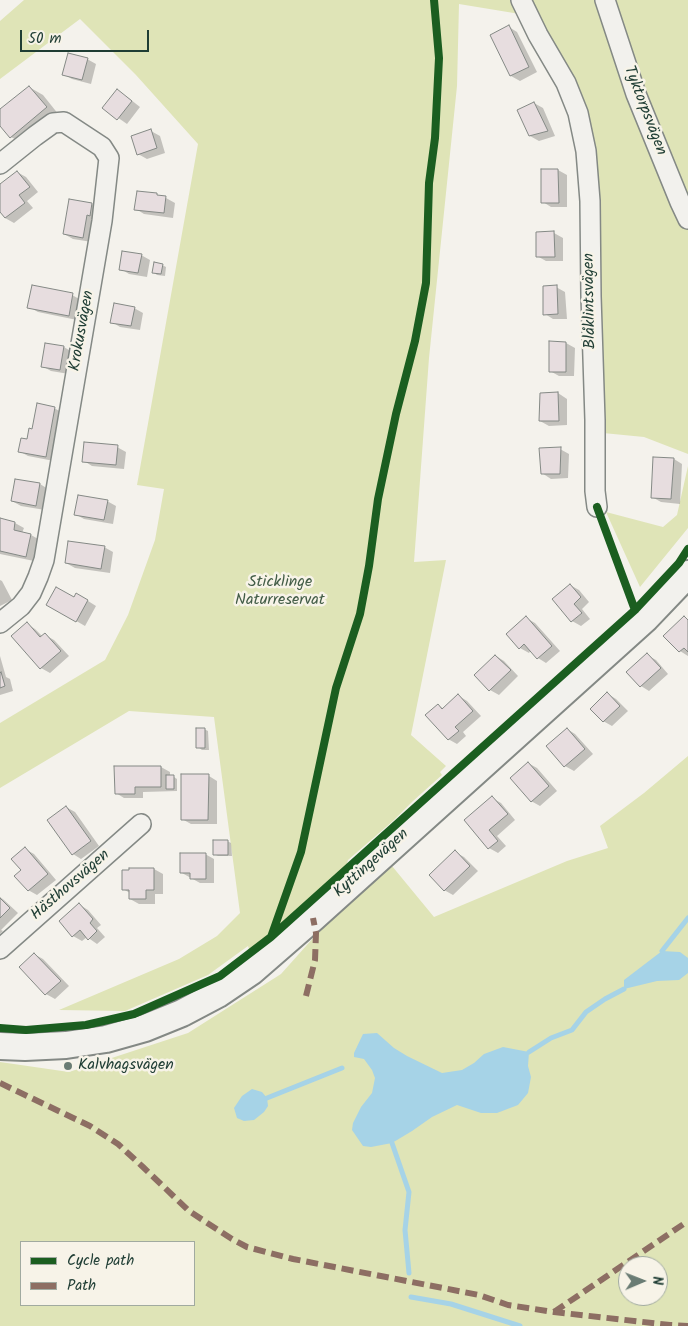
<!DOCTYPE html>
<meta charset="utf-8">
<style>
body{margin:0}
#map{position:relative;width:688px;height:1326px;overflow:hidden;background:#f4f2ec;font-family:Kalam,sans-serif}
canvas{display:block}
.legend{position:absolute;left:20px;top:1241px;width:175px;height:65px;box-sizing:border-box;background:#f7f3e8;border:1px solid #a1aaa0;margin:0;padding:6px 9px;list-style:none;font-size:15px;color:#1f3d34}
.legend li{display:flex;align-items:center;gap:10px;height:25px}
.legend b{width:25px;border:1px solid #a1aaa0}
.north{position:absolute;left:618px;top:1256px;width:50px;height:50px;box-sizing:border-box;background:#f7f3e8;border:1px solid #a1aaa0;border-radius:50%;rotate:89deg;font-size:14px;font-weight:700;line-height:20px;text-align:center;color:#1f3d34}
.north::after{content:'';display:block;margin:auto;width:18px;height:22px;background:#6a7c74;clip-path:polygon(50% 0,100% 100%,50% 72%,0 100%)}
.scale{position:absolute;left:20px;top:30px;width:129px;height:22px;box-sizing:border-box;border:2px solid #1f3d34;border-top:0;padding-left:6px;font-size:15px;line-height:18px;white-space:nowrap;color:#1f3d34;-webkit-text-stroke:4px #f7f3e8;paint-order:stroke}
</style>
<div id="map">
<canvas width="688" height="1326"></canvas>
<ul class="legend">
<li><b style="height:6px;background:#1b5e20"></b>Cycle path</li>
<li><b style="height:6px;background:#8d6e63"></b>Path</li>
</ul>
<div class="north">N</div>
<div class="scale">50 m</div>
</div>
<script>
const g = document.querySelector('canvas').getContext('2d');
g.lineJoin = 'round';
function fill(path, color) { g.fillStyle = color; g.fill(path, 'evenodd'); }
const poly = rows => new Path2D(rows.map(r => 'M' + r).join(''));
function trace(path, color, width, dash) { g.strokeStyle = color; g.lineWidth = width; g.lineCap = dash ? 'butt' : 'round'; g.setLineDash(dash || []); g.stroke(path); }
function write(font, color, halo, rows, align = 'center') {
  g.font = font + ' Kalam,sans-serif'; g.lineWidth = 5; g.setLineDash([]); g.textBaseline = 'middle'; g.strokeStyle = halo; g.fillStyle = color; for (const [text, x, y, turn = 0] of rows) {
    g.save(); g.translate(x, y); g.rotate((+turn || 0) * Math.PI / 180); g.textAlign = isNaN(turn) ? turn : align; if (halo) g.strokeText(text, 0, 0); g.fillText(text, 0, 0); g.restore();
  }
}
const green = poly([
 [24,0,688,0,688,454,644,437,603,433,595,174,538,17,459,4,457,86,429,358,414,562,446,560,411,735,446,766,440,772,442,775,413,801,394,820,348,860,346,867,262,943,250,952,248,946,208,975,125,1011,59,1010,179,959,217,936,240,913,214,717,129,711,0,788,0,723,105,660,128,615,155,540,164,489,137,485,198,144,136,75,80,19,0,79,0,21],
 [688,466,688,528,640,587,606,512,663,527,677,515],
 [688,756,688,1326,0,1326,0,1062,69,1072,188,1033,281,974,323,927,392,866,434,917,567,861,608,848,600,826,644,793],
 [21,1242,194,1242,194,1305,21,1305],
 [628,1266,658,1266,658,1296,628,1296]
]);
const water = poly([
 [662,951,680,952,688,958,688,973,679,980,657,981,624,989,624,980],
 [377,1033,394,1048,407,1056,442,1073,462,1070,474,1063,484,1054,503,1047,529,1052,528,1066,531,1077,528,1093,518,1105,497,1113,481,1113,457,1105,432,1117,412,1131,392,1143,371,1147,363,1146,352,1130,353,1123,361,1107,372,1093,375,1078,372,1070,364,1059,354,1057,354,1053,363,1034],
 [252,1089,262,1092,267,1098,268,1106,264,1112,254,1120,244,1121,237,1118,234,1108,242,1096]
]);
const shadow = poly([
 [509,27,517,32,537,72,520,81,511,76,491,35],
 [87,59,96,64,91,84,72,79,63,74],
 [29,87,43,95,59,115,24,144,11,137,0,124,0,111],
 [126,96,140,107,127,124,104,108],
 [534,103,543,108,555,136,539,141,530,136],
 [151,131,160,136,165,153,147,159,138,154],
 [558,170,567,175,567,207,551,207,543,202],
 [17,172,26,177,38,192,27,201,33,208,14,223,5,218,0,210,0,185],
 [156,194,161,197,166,198,175,203,173,218,144,214,136,209],
 [92,204,100,209,92,242,73,239,64,234],
 [554,233,563,238,563,261,546,261,537,256],
 [141,255,150,260,147,277,129,274,121,269],
 [162,265,166,267,165,276,157,275,153,272],
 [556,287,565,292,567,319,553,319,545,314],
 [72,295,81,300,77,320,38,312,29,307],
 [134,308,143,313,140,330,120,327,112,322],
 [566,343,575,348,574,376,559,376,550,371],
 [46,344,64,347,72,352,69,374,51,371,42,366],
 [558,393,567,399,567,425,549,426,540,421,541,394],
 [54,408,63,413,54,461,28,456,19,451],
 [117,447,126,452,124,469,92,466,84,461],
 [560,449,569,454,568,478,551,479,542,473],
 [674,459,682,464,680,504,661,502,652,497],
 [40,484,48,489,45,510,21,506,12,501],
 [107,501,116,506,113,524,84,519,75,514],
 [0,520,15,523,24,528,22,533,31,535,40,540,34,561,0,554],
 [104,547,113,552,110,573,75,568,66,563],
 [0,580,2,581,12,600,0,606],
 [570,585,579,590,589,602,582,609,590,619,581,626,572,621],
 [77,594,96,606,85,626,47,604,74,599],
 [684,617,688,620,688,656,680,651],
 [526,618,535,623,560,651,546,663,538,658,531,650,529,653,520,648],
 [27,624,35,629,43,637,45,635,54,640,69,656,50,673,41,668],
 [647,655,656,660,668,674,649,691,641,686],
 [0,656,6,677,10,679,13,691,0,695],
 [496,656,504,661,518,676,499,695,490,690],
 [608,694,616,699,628,711,612,726,603,721],
 [459,696,467,701,481,716,463,732,466,736,457,744,448,739,438,705,444,709],
 [204,729,208,731,209,750,202,750,198,747],
 [567,729,575,734,593,754,574,771,565,766,548,747],
 [528,763,537,768,557,791,540,806,531,801],
 [115,767,161,767,170,772,170,777,174,777,177,779,177,791,143,792,143,798,124,798,116,793],
 [209,776,217,781,217,824,191,824,182,819],
 [492,798,501,803,515,820,497,836,506,846,498,853,489,848,466,820],
 [66,807,75,812,99,846,81,859,73,854],
 [227,841,231,843,232,856,218,856,214,854],
 [25,849,34,854,56,880,37,895,28,890],
 [455,852,464,857,478,871,453,895,444,890],
 [205,854,214,859,214,883,200,883,182,873],
 [154,869,163,874,163,894,155,894,155,904,139,904,130,899,130,893,123,889],
 [0,897,4,900,18,913,1,930,3,931,0,934],
 [80,905,88,910,101,925,97,928,105,937,97,944,87,937,82,941,73,936],
 [34,954,43,959,69,986,55,999,46,994,21,967]
]);
const stream = poly([
 [662,951,688,918],
 [529,1052,551,1038,572,1030,586,1012,605,999,624,989],
 [267,1098,342,1068],
 [392,1143,409,1192,405,1230,409,1273],
 [411,1297,451,1304,520,1326]
]);
const building = poly([
 [509,25,529,67,510,76,490,35,509,25],
 [68,53,88,58,82,80,62,75,68,53],
 [29,86,47,107,10,138,0,126,0,109,29,86],
 [117,89,132,101,117,120,102,108,117,89],
 [534,102,548,131,529,136,517,110,534,102],
 [151,129,157,148,137,155,131,136,151,129],
 [541,169,558,169,559,203,541,203,541,169],
 [17,171,30,187,19,195,25,203,5,218,0,212,0,184,17,171],
 [137,191,157,193,157,195,166,196,164,213,134,210,137,191],
 [69,199,92,203,90,216,87,215,83,238,63,234,69,199],
 [554,231,555,257,536,257,536,232,554,231],
 [122,251,142,254,138,273,119,270,122,251],
 [154,262,163,264,161,274,152,273,154,262],
 [32,285,73,293,69,316,27,308,32,285],
 [557,285,558,314,543,315,543,286,557,285],
 [114,303,135,307,131,326,110,323,114,303],
 [549,341,566,342,566,372,549,372,549,341],
 [45,343,64,346,60,370,41,367,45,343],
 [558,392,559,421,539,421,540,393,558,392],
 [37,403,55,407,46,457,18,452,21,438,27,439,29,428,32,429,37,403],
 [84,442,118,445,116,465,82,462,84,442],
 [561,447,560,474,541,474,539,448,561,447],
 [653,457,674,458,671,499,651,498,653,457],
 [15,479,40,483,36,506,11,501,15,479],
 [78,495,108,500,104,520,74,515,78,495],
 [0,518,15,522,14,530,31,534,26,557,0,551,0,518],
 [68,541,105,546,101,569,65,563,68,541],
 [570,584,581,597,574,604,582,613,571,622,552,599,570,584],
 [56,587,74,597,76,593,88,600,76,622,46,605,56,587],
 [526,616,552,646,537,659,524,644,519,649,506,634,526,616],
 [684,616,688,620,688,652,684,648,679,652,663,636,684,616],
 [27,622,40,637,45,633,61,651,40,669,11,636,27,622],
 [647,653,661,668,640,687,626,672,647,653],
 [495,655,511,670,489,691,474,675,495,655],
 [1,672,5,686,0,688,0,673,1,672],
 [607,692,620,706,603,722,590,709,607,692],
 [458,694,473,711,455,727,459,731,448,740,425,715,438,704,442,709,458,694],
 [196,728,205,728,205,748,196,748,196,728],
 [567,728,585,749,564,767,546,746,567,728],
 [528,762,549,786,531,802,510,778,528,762],
 [114,766,161,766,161,787,135,787,135,794,115,794,114,766],
 [181,774,209,774,208,820,181,820,181,774],
 [166,775,174,775,174,789,166,789,166,775],
 [492,796,508,814,489,830,498,841,488,849,464,820,492,796],
 [66,806,91,841,72,855,47,820,66,806],
 [213,840,228,840,228,855,213,855,213,840],
 [25,847,48,874,28,891,14,876,21,870,11,859,25,847],
 [455,850,470,866,444,891,429,875,455,850],
 [180,853,206,853,206,879,190,879,190,873,180,873,180,853],
 [129,868,154,868,154,890,146,890,146,899,129,899,129,890,122,890,122,870,129,870,129,868],
 [0,898,10,908,0,918,0,898],
 [79,903,93,919,90,923,97,931,88,940,80,930,72,937,59,921,79,903],
 [34,953,61,981,45,995,19,967,34,953]
]);
const street = poly([
 [521,0,538,35,566,83,578,113,586,151,590,201,591,296,595,420,595,491,597,507],
 [605,0,636,94,680,202,688,219],
 [0,164,35,136,53,123,64,122,102,147,109,158,102,221,44,560,38,577,31,593,21,606,0,623],
 [0,949,141,824]
]);
const secondary = poly([
 [0,1046,25,1047,66,1045,106,1039,145,1028,182,1013,218,994,252,971,313,918,646,618,688,574]
]);
const quiet = poly([
 [306,996,315,960,316,933,313,918],
 [0,1083,90,1126,118,1144,143,1167,189,1211,232,1239,247,1247,293,1259,479,1295,508,1305,554,1312,670,1325,688,1326],
 [554,1312,688,1221]
]);
const cycleway = poly([
 [597,507,635,610],
 [271,937,301,852,336,688,360,614,369,566,378,499,396,414,415,341,426,283,429,183,435,138,439,58,434,0],
 [0,1028,26,1030,86,1025,134,1014,220,976,271,937,635,610,679,563,688,549]
]);
const markers = [
 [68,1066,5,"#6a7c74"]
];
const streetNames = [
 ["Tyktorpsvägen",644,111,69],
 ["Blåklintsvägen",591,301,-91],
 ["Krokusvägen",83,331,-80],
 ["Kyttingevägen",372,864,-42],
 ["Hästhovsvägen",71,886,-41]
];
const parkNames = [
 ["Sticklinge",280,583],
 ["Naturreservat",280,601]
];
const poiNames = [
 ["Kalvhagsvägen",78,1066]
];
fill(green, '#dfe4b7');
fill(water, '#a6d3e7');
fill(shadow, '#0003');
trace(stream, '#a6d3e7', 5);
fill(building, '#e7dddf');
trace(building, '#848985', 1);
trace(street, '#848985', 22);
trace(secondary, '#848985', 30);
trace(street, '#f2f1ed', 19);
trace(secondary, '#f2f1ed', 26);
trace(quiet, '#8d6e63', 6, [12, 6]);
trace(cycleway, '#1b5e20', 8);
for (const [x, y, r, color] of markers) { const dot = new Path2D(); dot.arc(x, y, r, 0, 2 * Math.PI); g.fillStyle = color; g.fill(dot); trace(dot, '#f7f3e8', 2); }
write('16px', '#1f3d34', '#f7f3e8', streetNames);
write('16px', '#425c46', '#f7f3e8', parkNames);
write('16px', '#1f3d34', '#f7f3e8', poiNames, 'left');
</script>
